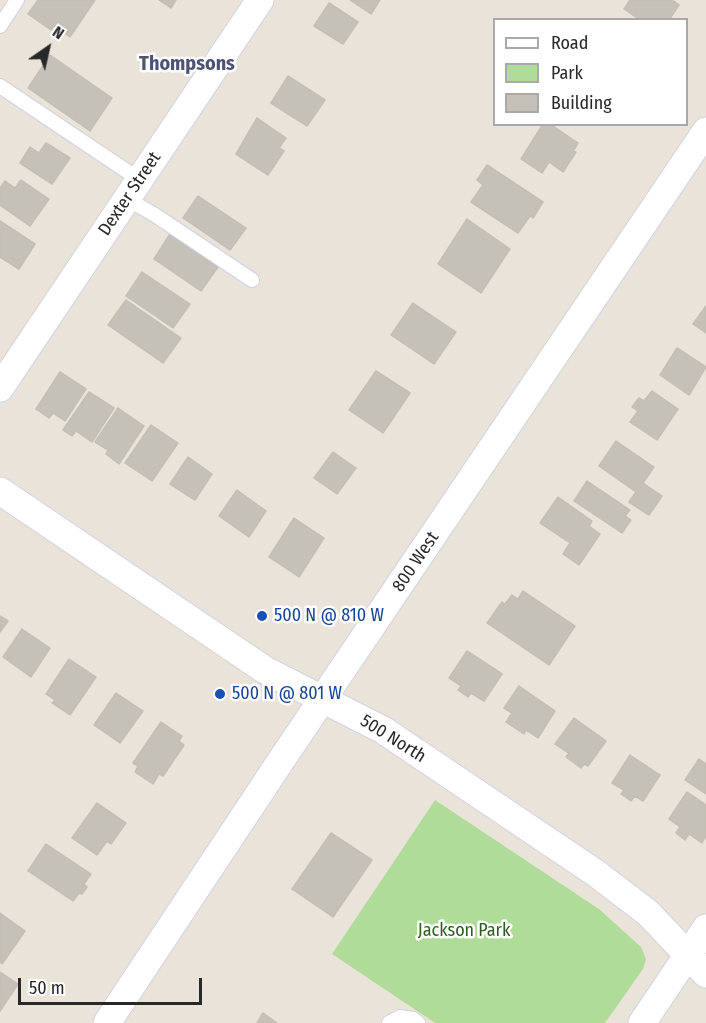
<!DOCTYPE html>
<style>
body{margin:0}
#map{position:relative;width:706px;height:1023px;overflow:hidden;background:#e9e3da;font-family:"Fira Sans Condensed",sans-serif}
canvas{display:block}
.legend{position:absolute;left:493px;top:18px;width:195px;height:108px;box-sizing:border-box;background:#fff;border:2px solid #a9a9a9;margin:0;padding:8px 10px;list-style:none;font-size:18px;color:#282828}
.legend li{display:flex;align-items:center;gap:12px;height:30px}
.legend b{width:30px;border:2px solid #a9a9a9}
.north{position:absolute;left:18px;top:18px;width:60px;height:60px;-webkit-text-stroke:4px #fff;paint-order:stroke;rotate:34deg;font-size:16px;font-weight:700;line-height:24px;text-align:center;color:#282828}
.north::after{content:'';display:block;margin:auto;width:21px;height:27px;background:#282828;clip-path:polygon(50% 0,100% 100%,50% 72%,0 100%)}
.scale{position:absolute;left:18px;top:978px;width:184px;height:27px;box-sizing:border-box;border:3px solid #282828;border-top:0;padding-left:8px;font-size:18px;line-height:21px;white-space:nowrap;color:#282828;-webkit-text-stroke:4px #fff;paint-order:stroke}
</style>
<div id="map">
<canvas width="706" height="1023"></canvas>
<ul class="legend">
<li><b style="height:8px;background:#fff"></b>Road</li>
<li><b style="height:16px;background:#b0dc9a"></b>Park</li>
<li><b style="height:16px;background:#c5c1b9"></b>Building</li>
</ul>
<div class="north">N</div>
<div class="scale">50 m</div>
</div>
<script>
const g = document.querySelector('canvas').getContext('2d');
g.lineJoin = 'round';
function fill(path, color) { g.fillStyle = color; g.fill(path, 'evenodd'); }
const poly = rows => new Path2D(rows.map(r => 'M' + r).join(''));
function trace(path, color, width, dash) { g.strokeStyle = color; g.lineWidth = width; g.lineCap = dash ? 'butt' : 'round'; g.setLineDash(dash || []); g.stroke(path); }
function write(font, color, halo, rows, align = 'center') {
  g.font = font + ' "Fira Sans Condensed",sans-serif'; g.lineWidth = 5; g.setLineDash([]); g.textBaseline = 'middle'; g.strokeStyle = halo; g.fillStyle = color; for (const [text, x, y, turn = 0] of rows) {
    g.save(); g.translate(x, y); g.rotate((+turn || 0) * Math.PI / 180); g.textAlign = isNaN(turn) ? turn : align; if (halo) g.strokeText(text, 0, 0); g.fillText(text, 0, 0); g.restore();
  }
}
const green = poly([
 [435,800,599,909,641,947,646,959,643,969,605,1023,435,1023,332,954]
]);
const building = poly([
 [38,0,95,0,70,37,54,26,51,30,28,14,38,0],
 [159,0,176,0,171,8,159,0],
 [350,0,380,0,371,14,350,0],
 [630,0,672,0,679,5,669,20,640,20,624,9,630,0],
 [329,3,358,22,343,44,314,26,329,3],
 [50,55,112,98,90,131,28,88,50,55],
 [288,76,325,100,307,126,271,103,288,76],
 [257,118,286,138,279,148,284,151,268,175,236,154,257,118],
 [543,124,550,124,578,143,573,151,576,152,563,172,549,162,542,173,521,159,543,124],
 [46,143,70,158,52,184,20,163,30,147,39,153,46,143],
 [487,165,543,202,533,218,530,216,518,233,471,202,483,185,477,180,487,165],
 [21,180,49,199,30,226,0,205,0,188,5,181,15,188,21,180],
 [198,196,246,228,230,250,183,218,198,196],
 [467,219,510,249,481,293,438,264,467,219],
 [0,221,35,244,19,269,0,257,0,221],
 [170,234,218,267,201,291,154,259,170,234],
 [142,272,190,304,173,328,126,296,142,272],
 [126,300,181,338,163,363,108,325,126,300],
 [413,303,456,332,434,364,391,335,413,303],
 [706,306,706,333,693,324,706,306],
 [677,348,706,367,689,395,660,375,677,348],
 [376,371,410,393,383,433,349,410,376,371],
 [60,372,86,389,65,421,53,413,49,418,36,409,60,372],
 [652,391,678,409,657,440,630,422,638,411,632,407,639,398,644,401,652,391],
 [89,392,114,408,92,442,76,431,72,436,63,430,89,392],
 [118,408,144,426,119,464,106,454,108,450,95,442,118,408],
 [151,425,178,443,152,481,125,463,151,425],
 [616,441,654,467,643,483,662,496,649,515,629,502,636,492,599,466,616,441],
 [333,452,356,468,337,494,314,478,333,452],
 [188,457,212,474,195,500,170,484,188,457],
 [587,481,630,510,625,516,631,520,622,533,574,501,587,481],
 [237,490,266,511,249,537,219,516,237,490],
 [558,497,592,521,589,526,600,534,579,565,563,554,570,543,540,523,558,497],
 [294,518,324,538,299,577,269,557,294,518],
 [523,591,575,626,549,665,487,623,502,602,505,604,512,595,518,599,523,591],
 [0,616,8,621,0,632,0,616],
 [22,629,50,648,31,677,3,657,22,629],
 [467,651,502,674,484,701,471,693,468,697,458,690,461,686,449,678,467,651],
 [69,659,96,677,70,715,52,703,55,700,46,694,69,659],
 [519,686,555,711,538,738,526,730,524,734,506,722,512,713,504,708,519,686],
 [116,693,143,711,120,743,94,725,116,693],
 [574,718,606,741,588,766,584,764,581,768,566,757,569,753,555,744,574,718],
 [161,722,182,736,179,741,184,745,163,776,159,774,153,784,135,772,138,766,133,763,161,722],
 [630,755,660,775,643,801,635,796,631,801,621,794,624,790,612,783,630,755],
 [699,759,706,764,706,794,685,780,699,759],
 [687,792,706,805,706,836,702,843,689,834,685,840,676,833,680,827,669,819,687,792],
 [97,803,126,823,111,844,107,841,97,855,72,838,97,803],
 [331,833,372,860,333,917,292,889,331,833],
 [46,844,91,874,84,884,87,887,82,894,79,893,73,901,28,871,46,844],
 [0,913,25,931,2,964,0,962,0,913],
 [0,972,18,984,0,1011,0,972],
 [263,1013,277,1023,257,1023,263,1013]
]);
const service = poly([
 [0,26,17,0],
 [0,86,140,180],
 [127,199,155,215,252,280],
 [389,1023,400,1017,413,1019,418,1023]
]);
const minor = poly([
 [0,388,260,0],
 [0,491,265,670,383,730,597,874,648,913,706,974],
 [107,1023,282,759,706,131],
 [642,1023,706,928]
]);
const markers = [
 [262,616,6,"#1a4fb4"],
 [220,694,6,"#1a4fb4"]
];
const streetNames = [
 ["Dexter Street",130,194,-56],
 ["800 West",416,562,-56],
 ["500 North",393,739,32]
];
const transitNames = [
 ["500 N @ 810 W",274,616],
 ["500 N @ 801 W",232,694]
];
const parkNames = [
 ["Jackson Park",464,931]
];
const neighbourhoodNames = [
 ["Thompsons",187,64]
];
fill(green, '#b0dc9a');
fill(building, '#c5c1b9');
trace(building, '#c4bfb4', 1.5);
trace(service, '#d0d3e0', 16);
trace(minor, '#d0d3e0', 29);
trace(service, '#fff', 14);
trace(minor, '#fff', 27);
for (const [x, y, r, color] of markers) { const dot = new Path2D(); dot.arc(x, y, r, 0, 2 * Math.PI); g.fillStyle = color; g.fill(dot); trace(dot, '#fff', 2); }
write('18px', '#282828', '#fff', streetNames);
write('18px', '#164399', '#fff', transitNames, 'left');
write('18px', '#2b5e1f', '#fff', parkNames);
write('bold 20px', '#4c5375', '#fff', neighbourhoodNames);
</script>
